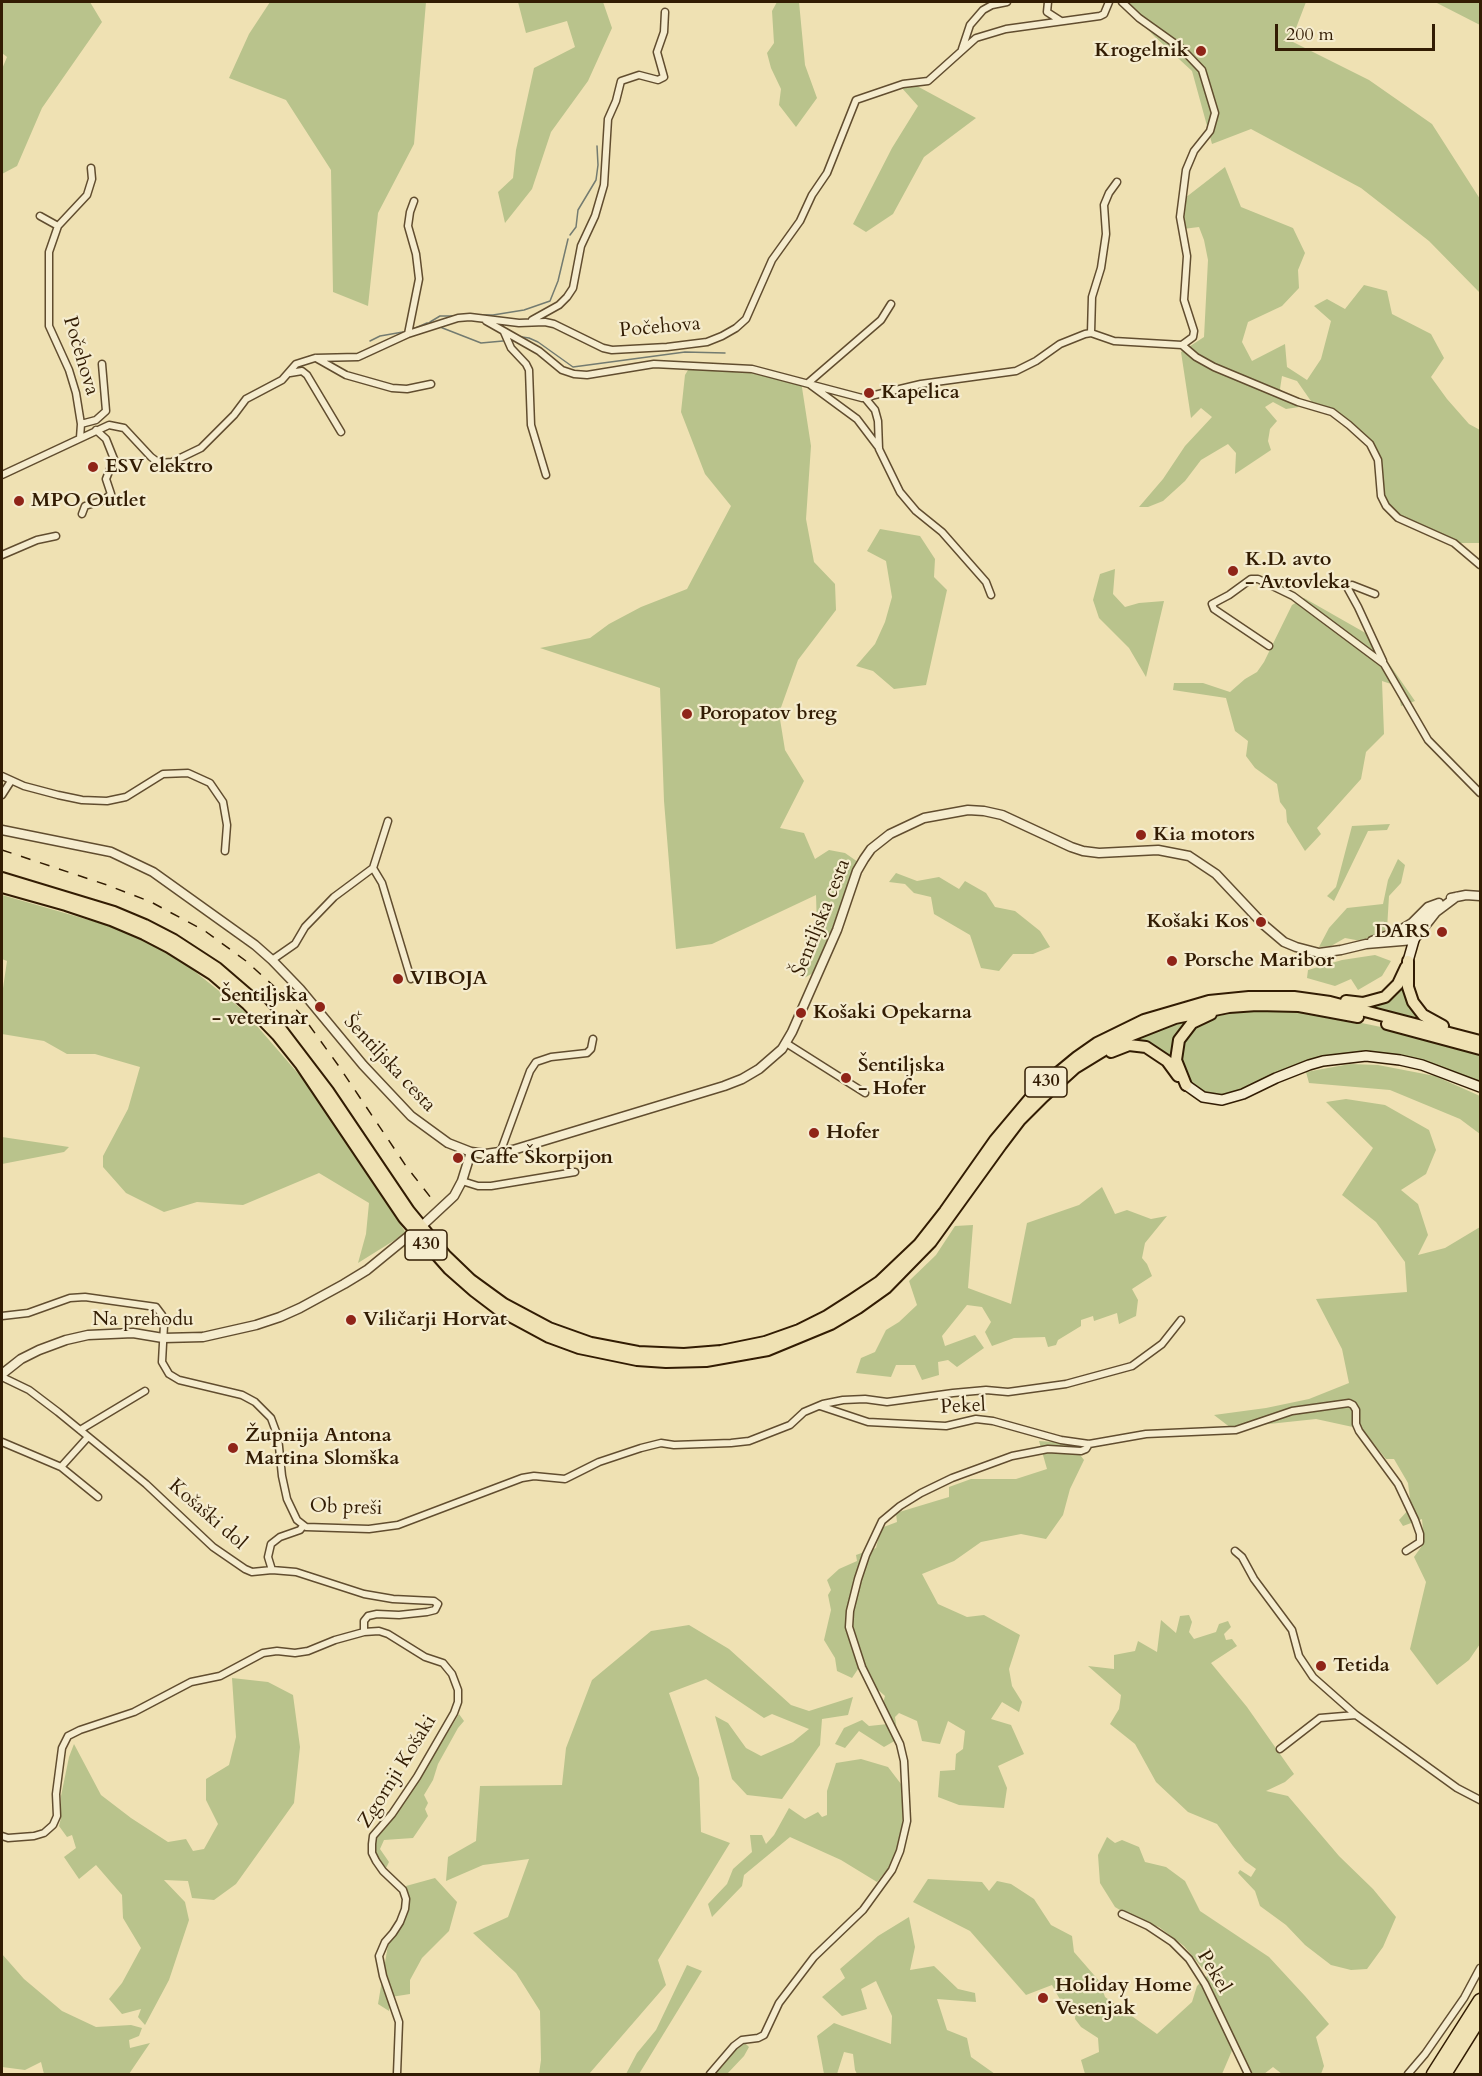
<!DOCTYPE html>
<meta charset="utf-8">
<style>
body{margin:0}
#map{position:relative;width:1482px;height:2076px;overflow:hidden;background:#efe1b3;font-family:Cardo,serif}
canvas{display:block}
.frame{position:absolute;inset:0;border:3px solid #321c03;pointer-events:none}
.scale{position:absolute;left:1275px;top:24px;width:160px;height:27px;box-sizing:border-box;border:3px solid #321c03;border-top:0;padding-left:8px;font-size:18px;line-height:21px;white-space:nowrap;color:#321c03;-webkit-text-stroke:4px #f5ecce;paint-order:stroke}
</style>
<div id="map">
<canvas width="1482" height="2076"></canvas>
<div class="frame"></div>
<div class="scale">200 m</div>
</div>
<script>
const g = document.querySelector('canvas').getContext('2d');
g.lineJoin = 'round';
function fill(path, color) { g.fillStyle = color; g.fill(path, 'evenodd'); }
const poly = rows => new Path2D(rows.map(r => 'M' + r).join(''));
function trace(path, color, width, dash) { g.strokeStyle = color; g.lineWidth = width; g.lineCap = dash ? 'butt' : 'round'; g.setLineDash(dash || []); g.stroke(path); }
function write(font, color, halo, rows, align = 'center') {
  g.font = font + ' Cardo,serif'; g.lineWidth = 4.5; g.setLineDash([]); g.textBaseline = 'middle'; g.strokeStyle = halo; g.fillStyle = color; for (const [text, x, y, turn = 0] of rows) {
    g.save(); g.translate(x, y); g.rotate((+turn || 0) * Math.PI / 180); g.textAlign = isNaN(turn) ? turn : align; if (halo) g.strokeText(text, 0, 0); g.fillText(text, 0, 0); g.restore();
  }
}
const green = poly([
 [2,2,90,2,102,22,42,108,17,166,2,174,2,69,7,57,2,53],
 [270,2,426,2,414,144,378,213,368,306,333,292,331,170,286,100,229,78,249,34],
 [518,2,603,2,612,28,588,81,551,132,532,189,505,223,498,192,513,178,516,150,534,68,575,47,567,21,526,33],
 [777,2,799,2,805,65,817,98,796,127,779,105,781,89,771,68,767,53,774,43,772,11],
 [1122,2,1306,2,1291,41,1369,80,1432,124,1480,199,1480,293,1429,241,1361,188,1251,129,1212,144,1192,71,1154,36],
 [1419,2,1480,2,1480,25,1435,2],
 [904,79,976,118,924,157,893,214,866,232,853,224,892,148,918,106,901,87],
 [1225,167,1241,207,1293,228,1305,253,1298,270,1299,288,1282,306,1248,322,1242,342,1252,361,1285,344,1287,367,1307,380,1321,359,1331,321,1314,306,1327,299,1345,309,1364,285,1387,291,1392,314,1431,334,1444,358,1431,377,1447,399,1469,424,1480,430,1480,543,1459,543,1437,531,1398,517,1387,505,1382,496,1380,460,1350,424,1313,404,1297,381,1282,376,1280,389,1299,407,1286,409,1273,402,1265,407,1277,421,1270,429,1268,441,1271,450,1235,474,1236,453,1228,444,1201,460,1185,481,1163,501,1148,507,1139,507,1163,479,1185,446,1212,417,1201,408,1191,418,1181,352,1204,337,1208,260,1204,240,1199,227,1183,229,1183,214,1185,198],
 [691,365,751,368,773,371,801,381,811,446,806,519,814,562,835,584,836,610,798,660,779,713,785,750,804,781,780,828,804,833,815,859,829,850,845,853,858,862,815,972,804,978,806,936,817,927,816,895,712,944,676,949,664,801,660,688,540,648,590,638,609,624,641,607,687,589,731,506,705,474,681,412,685,375],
 [880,529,920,536,935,559,934,577,947,590,926,685,894,689,873,671,856,666,875,644,885,622,892,597,886,561,867,551],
 [1115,569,1113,594,1125,607,1139,603,1164,601,1146,677,1129,648,1099,618,1093,600,1100,574],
 [1304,598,1369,635,1415,701,1401,706,1397,686,1382,681,1384,734,1366,752,1361,779,1317,828,1321,834,1305,851,1287,822,1286,810,1280,802,1277,784,1255,768,1246,756,1248,741,1235,731,1226,698,1173,690,1174,683,1203,683,1230,692,1245,679,1257,672,1264,662,1292,605],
 [1390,824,1387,830,1368,831,1334,901,1327,896,1336,887,1352,826],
 [1398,859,1405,865,1401,883,1389,896,1387,929,1361,941,1345,938,1331,946,1319,947,1329,928,1347,908,1383,904,1388,880],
 [896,873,917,881,939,877,959,889,965,881,986,893,995,907,1015,911,1040,931,1050,947,1033,954,1013,954,999,971,981,968,970,935,934,914,931,897,914,893,905,884,889,882],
 [2,895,124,930,183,962,244,1011,302,1078,406,1233,358,1263,366,1234,369,1203,319,1173,243,1205,197,1202,164,1212,126,1193,103,1167,103,1156,128,1109,140,1067,95,1054,67,1054,44,1041,2,1034,2,995,7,961,2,959],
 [1375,955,1391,961,1382,976,1358,990,1351,979,1335,986,1307,978,1308,970,1342,960],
 [1404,978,1428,1022,1365,1005],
 [1251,1010,1303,1012,1328,1016,1405,1032,1480,1053,1480,1083,1432,1064,1328,1056,1304,1062,1283,1070,1236,1094,1224,1096,1203,1093,1193,1086,1185,1078,1181,1065,1180,1048,1187,1031,1211,1017],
 [1182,1020,1191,1021,1172,1064,1124,1043],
 [1350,1064,1378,1065,1435,1076,1480,1096,1480,1134,1460,1119,1390,1090,1309,1083,1306,1072],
 [1346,1099,1385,1105,1429,1130,1436,1150,1426,1174,1401,1190,1418,1204,1428,1235,1418,1255,1445,1248,1480,1227,1480,1644,1469,1660,1437,1685,1410,1649,1426,1582,1414,1557,1424,1543,1422,1519,1403,1526,1399,1520,1411,1507,1408,1483,1394,1459,1386,1459,1362,1429,1316,1419,1231,1428,1214,1415,1266,1408,1309,1399,1349,1383,1342,1349,1316,1299,1407,1292,1405,1262,1376,1222,1342,1195,1373,1148,1326,1102],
 [2,1137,69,1147,64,1152,2,1164],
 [1102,1187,1115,1214,1127,1210,1151,1219,1167,1216,1145,1243,1142,1258,1147,1264,1152,1276,1132,1289,1138,1300,1136,1316,1119,1324,1117,1313,1094,1321,1093,1316,1081,1320,1081,1326,1058,1340,1056,1345,1048,1347,1045,1337,1014,1338,992,1346,985,1332,991,1322,982,1307,967,1305,942,1336,945,1346,975,1335,984,1348,957,1367,948,1360,938,1362,939,1375,922,1380,915,1365,896,1365,891,1377,856,1373,861,1358,875,1352,886,1330,899,1322,917,1305,909,1281,936,1255,955,1226,973,1225,968,1288,1011,1304,1027,1223,1079,1205],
 [1039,1441,1071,1443,1084,1460,1070,1489,1063,1515,1046,1539,1021,1534,981,1542,954,1561,922,1574,938,1604,967,1617,984,1615,1020,1635,1009,1669,1012,1686,1022,1702,1019,1712,1002,1702,991,1719,1011,1725,1024,1754,998,1766,1007,1788,1004,1808,959,1805,938,1797,940,1771,955,1770,956,1754,963,1749,965,1731,948,1721,940,1744,922,1741,917,1721,899,1713,895,1717,898,1739,884,1747,859,1731,845,1748,835,1744,844,1728,862,1720,869,1726,888,1724,883,1703,885,1696,867,1680,864,1671,858,1669,852,1678,837,1671,835,1658,824,1640,831,1610,828,1595,831,1590,827,1580,839,1569,857,1561,856,1555,876,1548,881,1528,897,1522,896,1513,949,1497,949,1487,971,1479,1016,1479,1047,1469],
 [1189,1615,1192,1622,1189,1632,1194,1639,1216,1632,1219,1624,1228,1621,1231,1627,1224,1634,1226,1640,1232,1639,1237,1646,1211,1663,1247,1707,1294,1774,1285,1782,1266,1791,1288,1796,1339,1856,1373,1889,1396,1917,1383,1947,1367,1969,1351,1970,1331,1965,1305,1945,1286,1925,1260,1906,1255,1891,1238,1873,1240,1870,1251,1877,1256,1869,1245,1861,1233,1846,1217,1824,1188,1812,1156,1782,1135,1744,1110,1724,1119,1709,1121,1695,1088,1666,1114,1669,1114,1655,1135,1651,1138,1641,1157,1652,1161,1620,1176,1633,1180,1616],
 [689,1625,729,1649,791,1705,809,1711,853,1697,848,1715,822,1719,820,1745,782,1799,747,1795,732,1779,715,1716,728,1723,746,1748,761,1756,793,1742,809,1729,772,1714,764,1718,706,1679,669,1693,699,1778,701,1832,730,1843,658,1960,666,1985,589,2074,539,2074,541,2060,540,2011,516,1973,473,1933,508,1917,529,1859,483,1865,446,1881,448,1857,476,1841,480,1786,562,1785,566,1748,592,1680,651,1631],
 [232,1678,268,1682,293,1695,300,1747,294,1803,236,1884,214,1900,192,1898,188,1881,164,1880,185,1902,189,1920,169,1980,145,2025,138,2017,141,2009,122,2014,109,1999,122,1983,141,1948,123,1918,122,1895,96,1865,79,1879,64,1857,76,1848,72,1835,67,1837,59,1826,61,1818,61,1796,69,1757,74,1744,101,1795,131,1818,168,1842,186,1839,193,1851,204,1849,218,1824,206,1800,206,1779,229,1765,236,1737],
 [459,1714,464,1721,458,1728,438,1764,433,1780,424,1795,428,1803,425,1809,428,1816,413,1838,384,1840,380,1849,389,1862,386,1868,377,1856,374,1844,376,1836,382,1831,414,1788],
 [861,1759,888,1767,901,1784,903,1817,900,1848,891,1865,877,1882,841,1860,790,1837,744,1875,742,1886,712,1917,708,1904,727,1884,733,1869,752,1852,750,1835,762,1835,766,1844,774,1835,789,1808,805,1819,818,1812,822,1817,827,1815,827,1791,836,1763],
 [1107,1837,1115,1843,1122,1840,1139,1847,1145,1862,1166,1867,1185,1881,1200,1911,1269,1957,1305,1996,1329,2024,1316,2037,1324,2066,1321,2074,1282,2074,1273,2067,1264,2074,1253,2074,1234,2046,1222,2074,1085,2074,1081,2060,1099,2052,1098,2038,1081,2027,1075,2019,1076,2007,1063,2005,1052,1985,1026,1995,970,1931,913,1902,928,1879,982,1882,989,1891,997,1881,1011,1884,1034,1899,1051,1925,1072,1936,1074,1952,1100,1982,1105,1997,1157,2034,1192,2002,1197,1986,1208,1975,1184,1946,1159,1927,1138,1921,1115,1907,1100,1883,1098,1855],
 [435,1878,457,1902,449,1931,422,1958,410,1980,410,1994,391,1997,389,2011,378,2004,388,1945,408,1910,410,1900,406,1886],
 [909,1917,915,1947,910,1970,934,1966,958,1989,975,1993,976,2002,937,1999,947,2030,967,2038,971,2057,995,2074,857,2074,855,2070,853,2054,844,2052,837,2074,824,2074,817,2036,834,2023,891,2044,892,2016,876,1981,861,1989,867,2009,842,2016,822,1997,845,1978,840,1969,878,1936],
 [2,1954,24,1979,62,2011,96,2027,131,2025,142,2028,139,2036,129,2040,130,2048,150,2043,129,2074,44,2074,41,2062,25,2070,2,2067],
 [687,1965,702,1971,639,2074,626,2074,637,2053,656,2030],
 [744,2042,749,2047,744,2056,727,2074,713,2074,729,2055]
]);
const stream = poly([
 [570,235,576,227,578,210,596,180,598,165,597,146],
 [477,315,493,315,524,310,550,301,558,281,568,239],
 [430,322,440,316,454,316],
 [440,327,481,343,503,341],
 [413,329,427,323,433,323],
 [522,337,529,338,538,342,573,367,685,352,725,353],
 [370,341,380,336,403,332]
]);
const minor = poly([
 [1048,2,1047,12,1061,21],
 [1122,2,1139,18,1181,48,1202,70,1215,113,1210,131,1194,151,1186,170,1180,217,1187,256,1184,300,1194,331,1193,337,1182,345],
 [962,49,970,25,983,10,992,5,1007,2],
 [40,216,58,226],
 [532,320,559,305,567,297,573,288,581,246,595,216,604,185,608,119,616,101,621,81,639,75,658,80,664,77,657,52,664,32,665,12],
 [486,321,539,351,562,370,574,374,587,375,654,364,752,369,862,398,921,384,1016,371,1036,361,1060,344,1085,334,1091,333,1114,341,1182,345],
 [504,332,511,348,526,364,529,370,531,425,546,475],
 [1091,333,1092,297,1101,268,1106,234,1104,205,1109,193,1117,182],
 [408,334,419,279,416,254,408,226,410,212,414,201],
 [1182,345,1196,357,1214,367,1298,402,1332,412,1349,425,1370,444,1378,460,1381,496,1386,506,1398,518,1454,543,1480,565],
 [316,358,346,375,392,388,407,389,431,384],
 [290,373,302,371,307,375,341,432],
 [865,398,875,410,878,421,879,449,900,492,916,511,942,532,986,582,991,595],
 [81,424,96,420,106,411,102,364],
 [80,438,81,424,76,393,69,370,49,326,49,252,58,226,87,195,92,179,91,168],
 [879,448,857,419,808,383,881,320,891,304],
 [2,475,109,425,124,428,151,457,159,463,172,462,201,448,234,415,246,399,282,380,296,364,315,358,358,357,408,334,458,318,470,317,519,323,545,322,554,324,603,348,612,350,667,347,707,342,722,336,736,328,746,319,772,260,800,221,812,195,827,173,856,100,903,84,928,81,976,38,1006,29,1100,16,1104,14,1109,2],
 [82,514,85,506,104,500,111,494,106,479,114,459,106,439,96,430],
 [2,555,37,540,56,536],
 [1375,594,1352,585,1347,587,1358,607,1383,661],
 [1269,646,1214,609,1212,604,1229,595,1251,579,1258,579,1293,596,1384,664,1428,740,1480,793],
 [2,776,24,786,58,795,82,800,107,801,126,797,163,774,188,773,210,783,223,802,227,825,225,851],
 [2,795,11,781],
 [373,868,382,883,411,979],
 [272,960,295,944,305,927,334,897,373,868,388,821],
 [786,1043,865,1093],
 [500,1153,530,1071,536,1062,551,1057,587,1053,591,1049,593,1039],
 [462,1181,478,1186,491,1186,575,1172],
 [2,1316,28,1313,70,1298,85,1297,156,1307,162,1315,164,1325,162,1362,169,1374,179,1380,242,1395,255,1402,271,1418,278,1437,282,1476,287,1499,297,1520,306,1527,369,1529,398,1525,522,1478,534,1476,565,1479,599,1462,641,1448,661,1443,674,1445,731,1443,749,1441,790,1425,804,1412,823,1404,843,1400,865,1399,887,1402,953,1393,986,1390,1008,1392,1066,1384,1132,1366,1162,1344,1181,1320],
 [2,1377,29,1390,58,1412,146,1484,213,1547,245,1569,252,1572,272,1570,296,1572,364,1594,393,1599,434,1601,438,1604,435,1610,427,1612,399,1615,377,1614,368,1616,364,1621,364,1632],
 [820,1406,868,1422,946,1426,976,1419,993,1421,1061,1440,1089,1444,1146,1434,1236,1430,1292,1411,1349,1403,1353,1405,1356,1410,1356,1424,1359,1431,1398,1484,1415,1520,1420,1534,1420,1542,1406,1551],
 [80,1430,145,1391],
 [2,1442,61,1467,88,1437],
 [61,1467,98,1497],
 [1235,1551,1242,1557,1254,1579,1292,1630,1299,1656,1313,1677,1356,1715,1457,1788,1480,1800],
 [272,1570,268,1557,271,1544,280,1537,300,1530,303,1526],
 [1280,1749,1320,1718,1356,1715],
 [2,1836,8,1838,34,1836,44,1833,53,1825,57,1816,56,1794,62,1748,68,1736,80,1730,134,1712,191,1682,220,1676,263,1653,277,1651,295,1653,308,1651,335,1640,364,1632,379,1631,388,1634,425,1657,443,1663,452,1674,458,1690,458,1702,454,1713,417,1777,392,1814,373,1836,372,1844,372,1853,376,1861,383,1871,403,1890,406,1899,405,1909,400,1922,393,1933,385,1942,379,1956,383,1976,399,2022,397,2074],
 [1122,1914,1148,1926,1172,1942,1189,1959,1205,1984,1248,2074],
 [710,2074,734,2046,742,2040,758,2038,764,2035,779,2003,814,1957,863,1910,892,1870,900,1851,907,1821,904,1761,900,1744,862,1667,849,1627,850,1611,858,1579,866,1555,882,1521,900,1506,921,1493,952,1478,1012,1456,1048,1449,1081,1451,1086,1449,1089,1444],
 [1408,2074,1425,2054,1464,1998,1480,1968]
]);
const tertiary = poly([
 [2,830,111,852,153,872,255,945,272,960,300,989,363,1065,411,1116,448,1143,471,1152,486,1154,513,1150,724,1086,742,1079,759,1069,782,1049,792,1032,837,930,857,871,864,859,871,849,890,834,924,818,968,810,984,811,1002,815,1071,847,1083,851,1099,853,1158,850,1189,856,1216,874,1264,925,1284,942,1296,947,1319,953,1341,950,1366,944,1414,940,1436,912,1456,897],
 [1451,898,1466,895,1480,896],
 [1397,932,1412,923,1428,907,1439,903],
 [1415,938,1418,927,1430,911],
 [1372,941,1397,932,1405,934,1414,940],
 [425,1223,454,1196,462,1181,471,1152],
 [2,1374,21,1359,39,1350,66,1340,88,1335,133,1333,163,1338,203,1337,256,1325,280,1317,300,1308,344,1284,367,1270,411,1234]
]);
const secondary = poly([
 [1408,961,1414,940],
 [1186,1085,1203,1097,1222,1100,1243,1094,1276,1078,1309,1065,1323,1061,1366,1056,1400,1060,1422,1065,1480,1087]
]);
const trunk = poly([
 [2,878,114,912,145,925,174,940,217,968,253,999,280,1028,328,1091,409,1211,445,1255,471,1280,504,1304,549,1328,591,1343,638,1352,684,1354,721,1351,765,1342,799,1330,827,1316,852,1300,879,1282,919,1244,945,1211,995,1140,1037,1090,1077,1057,1097,1043,1144,1020,1209,1001,1249,997,1294,997,1330,1002,1480,1041],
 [2,887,66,905,111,920,144,934,169,947,212,974,247,1004,277,1035,301,1065,404,1218,449,1269,474,1291,499,1310,549,1337,579,1348,637,1360,666,1362,706,1361,768,1350,831,1324,858,1308,886,1288,931,1242,1001,1145,1020,1120,1043,1097,1075,1068,1124,1038,1175,1018,1229,1007,1257,1005,1299,1006,1358,1017],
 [1408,961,1408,987,1413,1002,1423,1015,1443,1026],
 [1346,1001,1363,1003,1385,997,1398,984,1406,967],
 [1387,1024,1480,1049],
 [1111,1052,1129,1045,1146,1047,1167,1061,1178,1076],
 [1186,1085,1176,1060,1179,1040,1192,1023,1211,1014]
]);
const motorway = poly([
 [1433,2074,1480,2000],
 [1445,2074,1480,2018]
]);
const rail = poly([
 [2,850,107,885,151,902,205,931,246,961,277,989,304,1018,338,1065,406,1166,435,1203]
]);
const markers = [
 [1201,51,6,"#8f2418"],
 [869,393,6,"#8f2418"],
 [93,467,6,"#8f2418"],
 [19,501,6,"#8f2418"],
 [1233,571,6,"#8f2418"],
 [687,714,6,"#8f2418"],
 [1141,835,6,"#8f2418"],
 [1261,922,6,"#8f2418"],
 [1442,932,6,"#8f2418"],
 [1172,961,6,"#8f2418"],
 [398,979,6,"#8f2418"],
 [320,1007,6,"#8f2418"],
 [801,1013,6,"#8f2418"],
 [846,1078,6,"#8f2418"],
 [814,1133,6,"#8f2418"],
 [458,1158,6,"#8f2418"],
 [351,1320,6,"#8f2418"],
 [233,1448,6,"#8f2418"],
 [1321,1666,6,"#8f2418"],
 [1043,1998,6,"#8f2418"]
];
const shields = [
 [1046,1082,42],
 [426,1245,42]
];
const shieldNames = [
 ["430",1046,1082],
 ["430",426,1245]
];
const poiNames = [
 ["Krogelnik",1189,51,"right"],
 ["Kapelica",881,393],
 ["ESV elektro",105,467],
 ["MPO Outlet",31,501],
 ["K.D. avto",1245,560],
 ["- Avtovleka",1245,583],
 ["Poropatov breg",699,714],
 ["Kia motors",1153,835],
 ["Košaki Kos",1249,922,"right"],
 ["DARS",1430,932,"right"],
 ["Porsche Maribor",1184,961],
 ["VIBOJA",410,979],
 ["Šentiljska",308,996,"right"],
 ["- veterinar",308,1019,"right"],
 ["Košaki Opekarna",813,1013],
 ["Šentiljska",858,1066],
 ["- Hofer",858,1089],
 ["Hofer",826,1133],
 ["Caffe Škorpijon",470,1158],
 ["Viličarji Horvat",363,1320],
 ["Župnija Antona",245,1436],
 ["Martina Slomška",245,1459],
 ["Tetida",1333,1666],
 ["Holiday Home",1055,1986],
 ["Vesenjak",1055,2009]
];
const streetNames = [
 ["Počehova",660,328,-5],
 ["Počehova",80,356,73],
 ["Šentiljska cesta",822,918,-68],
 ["Šentiljska cesta",389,1064,47],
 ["Na prehodu",143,1320],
 ["Pekel",963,1407,-3],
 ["Ob preši",346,1508,2],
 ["Košaški dol",207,1515,41],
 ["Zgornji Košaki",398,1772,-58],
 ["Pekel",1213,1972,59]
];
fill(green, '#b9c38c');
trace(stream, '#737b70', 1.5);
trace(minor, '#614d2f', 9);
trace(tertiary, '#614d2f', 11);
trace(secondary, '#321c03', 12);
trace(trunk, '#321c03', 14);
trace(motorway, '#321c03', 15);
trace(minor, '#f5ecce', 6);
trace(tertiary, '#f5ecce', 8);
trace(secondary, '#f5ecce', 9);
trace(trunk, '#efe1b3', 10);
trace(motorway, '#efe1b3', 12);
trace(rail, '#321c03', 1.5, [10, 10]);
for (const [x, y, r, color] of markers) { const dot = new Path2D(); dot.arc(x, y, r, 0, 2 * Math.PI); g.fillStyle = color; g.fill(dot); trace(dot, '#f5ecce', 2); }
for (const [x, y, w] of shields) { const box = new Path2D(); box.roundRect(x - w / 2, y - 15, w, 30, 4.5); g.fillStyle = '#f5ecce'; g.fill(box); trace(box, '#321c03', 1.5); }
write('bold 18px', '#321c03', null, shieldNames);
write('bold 20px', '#321c03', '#f5ecce', poiNames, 'left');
write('20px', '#321c03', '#f5ecce', streetNames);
</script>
